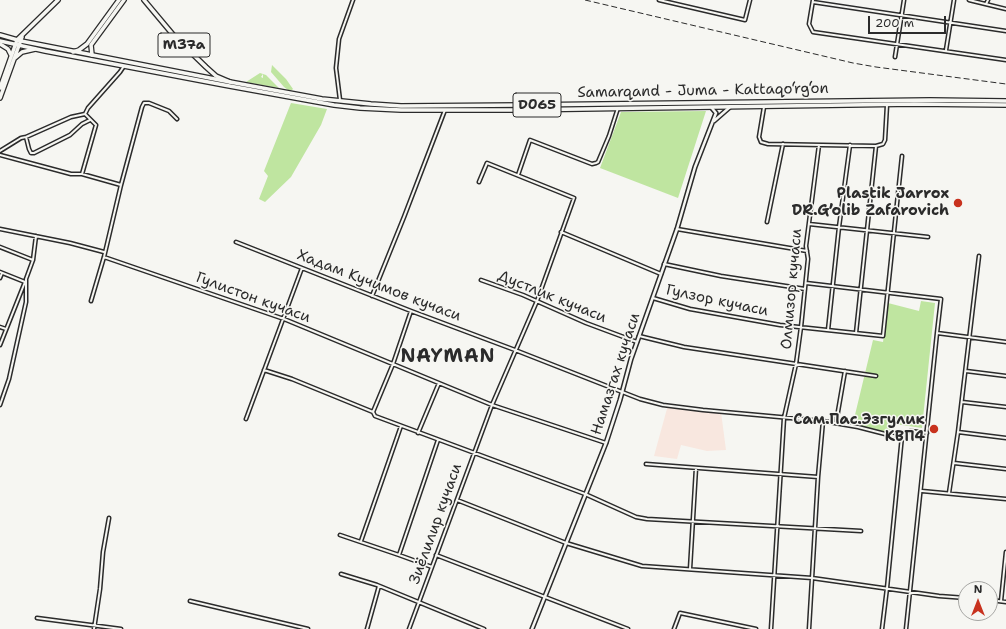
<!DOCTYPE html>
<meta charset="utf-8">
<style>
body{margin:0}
#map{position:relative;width:1006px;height:629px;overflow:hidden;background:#f6f6f2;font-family:"Shantell Sans",sans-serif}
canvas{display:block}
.north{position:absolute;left:958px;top:581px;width:40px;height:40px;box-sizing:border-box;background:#f6f6f2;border:1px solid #a5a5a2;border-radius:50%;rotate:0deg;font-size:11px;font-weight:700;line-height:16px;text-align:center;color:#2b2b2b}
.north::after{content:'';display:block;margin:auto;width:14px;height:18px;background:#c8321e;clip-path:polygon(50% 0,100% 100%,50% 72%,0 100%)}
.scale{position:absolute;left:868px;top:16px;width:78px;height:18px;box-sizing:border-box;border:2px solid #2b2b2b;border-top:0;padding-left:5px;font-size:12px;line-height:14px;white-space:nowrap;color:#2b2b2b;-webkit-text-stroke:3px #f6f6f2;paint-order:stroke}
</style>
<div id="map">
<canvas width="1006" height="629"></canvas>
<div class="north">N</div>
<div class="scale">200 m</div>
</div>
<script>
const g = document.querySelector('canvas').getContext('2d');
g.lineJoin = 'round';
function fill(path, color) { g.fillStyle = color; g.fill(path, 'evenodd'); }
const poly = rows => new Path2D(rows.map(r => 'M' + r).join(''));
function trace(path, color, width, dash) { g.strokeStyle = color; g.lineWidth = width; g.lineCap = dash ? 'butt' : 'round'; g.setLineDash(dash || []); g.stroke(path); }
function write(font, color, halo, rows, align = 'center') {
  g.font = font + ' "Shantell Sans",sans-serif'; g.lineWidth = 3; g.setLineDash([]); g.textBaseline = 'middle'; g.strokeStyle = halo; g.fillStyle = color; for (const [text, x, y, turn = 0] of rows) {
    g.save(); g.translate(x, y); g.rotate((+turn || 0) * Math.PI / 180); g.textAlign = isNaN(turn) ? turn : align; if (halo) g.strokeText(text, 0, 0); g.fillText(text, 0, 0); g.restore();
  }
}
const built = poly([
 [668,405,721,412,726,450,707,451,681,445,677,459,654,456]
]);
const green = poly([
 [272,65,286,79,293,89,292,90,288,90,284,87,271,72],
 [260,73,263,74,261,77,263,78,263,74,266,75,279,88,246,82],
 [291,103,327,109,321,125,291,177,265,202,259,199,268,176,264,171],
 [706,111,678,198,600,168,621,112],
 [921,301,935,303,922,428,895,424,892,435,862,426,861,422,854,419,873,340,883,342,888,303,919,311]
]);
const minor = poly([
 [659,0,745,20,750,0],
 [813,0,809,24,813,32,1006,60],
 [969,0,1006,9],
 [813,2,1006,31],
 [986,4,988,0],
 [946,50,954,0],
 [895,57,904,0],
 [340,100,336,68,339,39,353,0],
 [764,107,759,137,761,142,768,144,876,146,883,144,885,140,887,105],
 [26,137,29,149,31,153,34,153,70,135,82,124,90,120],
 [0,151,21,138,26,137,71,117,85,114],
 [0,155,71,174,82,174,121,185],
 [82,174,96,125,85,114,88,108,120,72,124,66],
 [518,175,530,140,592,164,596,163,598,162,609,136,618,108],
 [767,222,783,144],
 [809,224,928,237],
 [0,229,70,243,104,252],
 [677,229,807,251],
 [561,232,661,274],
 [236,242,411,311,515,350,640,399,663,405,703,410,823,421,858,427,897,437,902,436,910,431,927,433],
 [0,247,33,260],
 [104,257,284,319,492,405,606,443],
 [664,264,721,276,805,289],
 [0,272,25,282],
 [0,278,2,273],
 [481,280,523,295,586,323,637,342],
 [806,283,941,299,937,333],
 [372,296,404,217,445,110],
 [653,298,690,309,780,325,883,336,902,156],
 [91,301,104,257,121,185,142,107,144,103,149,103,169,111,177,119],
 [0,327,6,329],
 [828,330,839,227,850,145],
 [856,333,876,146],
 [639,336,684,347,876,376],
 [0,345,25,282],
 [264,370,292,379,373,412,375,416,585,494,636,517,647,519,861,531],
 [966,371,1006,376],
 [962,402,1006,407],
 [0,405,9,379,26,302,26,279,33,260,36,236],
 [373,412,393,364,411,311],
 [246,419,302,268],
 [836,423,845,371],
 [958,432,1006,438],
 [418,433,439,383],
 [954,463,1006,469],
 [646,464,818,477],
 [922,491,1006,499],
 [949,493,958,432,979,256],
 [457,500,566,543,642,566,812,578,939,596,966,598],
 [340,535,399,555,438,440],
 [361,541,401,426],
 [399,555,432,567],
 [436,555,628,629],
 [690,569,696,468],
 [341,574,377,585,484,629],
 [990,600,1006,602],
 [190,601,308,629],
 [1001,601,1006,552],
 [37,618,121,629],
 [94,629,100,589,103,552,109,518],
 [367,629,379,586],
 [409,629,492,405,537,301,574,198,487,163,479,182],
 [674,629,680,613,756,629],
 [771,629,784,418,796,364,801,327,808,259,806,246,819,145],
 [809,629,818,477,823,421],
 [882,629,887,588,902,436],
 [906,629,937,333,1006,342]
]);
const tertiary = poly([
 [714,121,730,107],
 [532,629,606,443,620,400,631,359,677,229,695,167,716,113,711,107]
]);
const primary = poly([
 [0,35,21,41,230,82,322,99,371,104,401,106,521,105,930,100,1006,101],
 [0,41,45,51,224,85,334,105,360,108,401,110,516,110,914,104,1006,105]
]);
const trunk = poly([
 [144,0,175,37,206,67,216,76,230,82],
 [0,44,8,49,11,55],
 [73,52,79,50,87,44,119,0],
 [92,55,91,45,124,0],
 [15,58,22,52,35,49],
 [0,88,17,40,58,0],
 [0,98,22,37]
]);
const rail = poly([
 [585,0,853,63,876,67,1006,84]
]);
const markers = [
 [958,203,5,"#c8321e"],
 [934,429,5,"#c8321e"]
];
const shields = [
 [184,45,52],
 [537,105,48]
];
const shieldNames = [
 ["M37a",184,45],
 ["D065",537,105]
];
const streetNames = [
 ["Samarqand - Juma - Kattaqo‘rg‘on",703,91,-1],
 ["Хадам Кучимов кучаси",379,286,21],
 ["Олмизор кучаси",792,289,-85],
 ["Дустлик кучаси",552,297,22],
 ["Гулистон кучаси",253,298,20],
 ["Гулзор кучаси",717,301,12],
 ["Намазгах кучаси",616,374,-72],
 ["Зиёлилир кучаси",436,524,-70]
];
const poiNames = [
 ["Plastik Jarrox",949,194],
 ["DR.G’olib Zafarovich",949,211],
 ["Сам.Пас.Эзгулик",925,420],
 ["КВП4",925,437]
];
const districtNames = [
 ["NAYMAN",448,357]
];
fill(built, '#f8e7df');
fill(green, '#bfe5a0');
trace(minor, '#2b2b2b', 5);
trace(tertiary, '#2b2b2b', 5.5);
trace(primary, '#2b2b2b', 6);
trace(trunk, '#2b2b2b', 6);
trace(minor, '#f6f6f2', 2);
trace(tertiary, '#f6f6f2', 2.5);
trace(primary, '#f6f6f2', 3.5);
trace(trunk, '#f6f6f2', 3.5);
trace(rail, '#2b2b2b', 1, [6, 3]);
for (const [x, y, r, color] of markers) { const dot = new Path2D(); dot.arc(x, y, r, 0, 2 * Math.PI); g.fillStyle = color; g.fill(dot); trace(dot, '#f6f6f2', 1.5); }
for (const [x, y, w] of shields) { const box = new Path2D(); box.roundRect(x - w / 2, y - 12, w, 24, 3); g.fillStyle = '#f6f6f2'; g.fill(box); trace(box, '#2b2b2b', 1); }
write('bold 14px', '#2b2b2b', null, shieldNames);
write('15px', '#2b2b2b', '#f6f6f2', streetNames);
write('bold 15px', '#2b2b2b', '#f6f6f2', poiNames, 'right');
g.letterSpacing = '1px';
write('bold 19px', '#2b2b2b', '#f6f6f2', districtNames);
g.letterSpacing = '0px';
</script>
